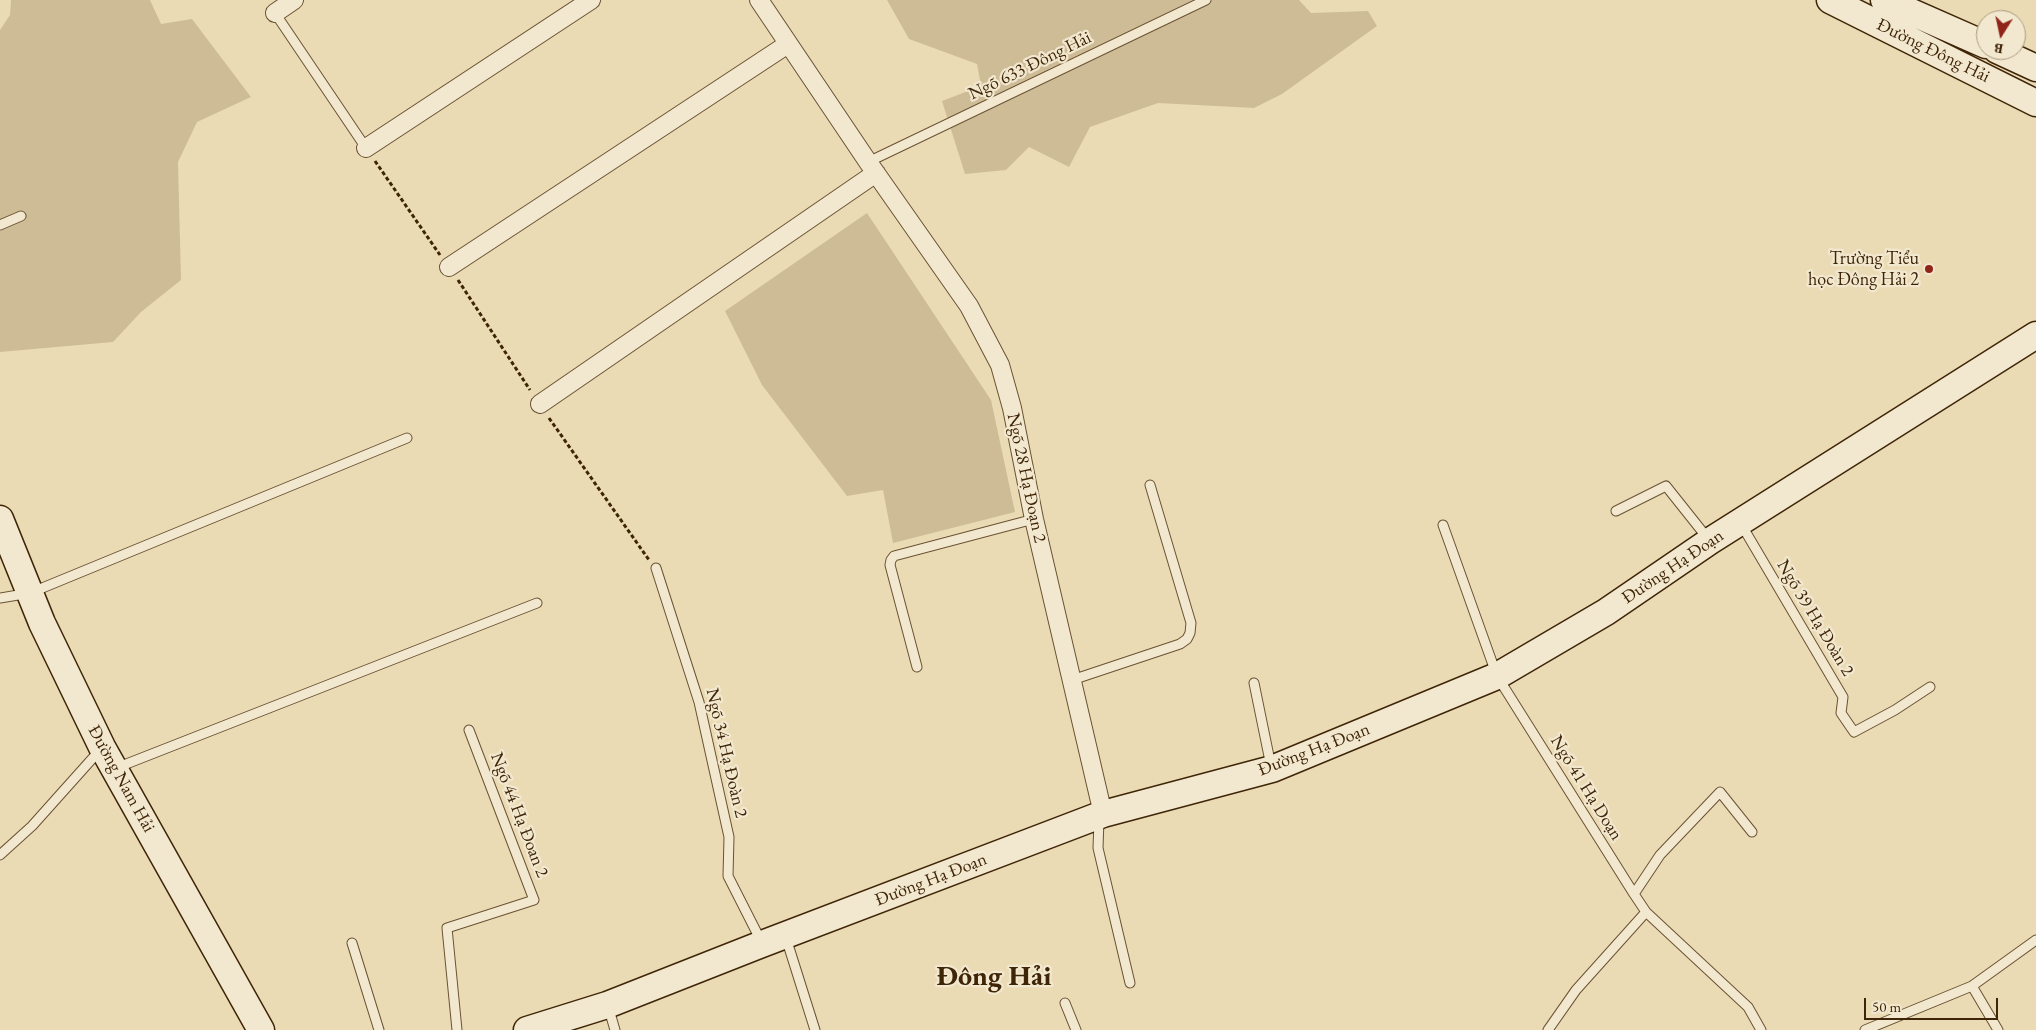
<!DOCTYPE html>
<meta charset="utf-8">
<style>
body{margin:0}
#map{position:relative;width:2036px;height:1030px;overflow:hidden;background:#ebdbb5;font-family:"EB Garamond",serif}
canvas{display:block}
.north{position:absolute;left:1976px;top:10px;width:50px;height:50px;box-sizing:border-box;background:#f2e8cf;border:1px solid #aa9a7f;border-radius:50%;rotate:190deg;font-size:14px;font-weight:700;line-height:20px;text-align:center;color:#3f2507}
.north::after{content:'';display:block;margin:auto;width:18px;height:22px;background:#8f2418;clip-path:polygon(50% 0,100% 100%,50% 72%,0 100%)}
.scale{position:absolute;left:1864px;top:998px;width:134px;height:22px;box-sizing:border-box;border:2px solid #3f2507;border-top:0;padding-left:6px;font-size:15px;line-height:18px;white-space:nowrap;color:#3f2507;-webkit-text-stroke:4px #f2e8cf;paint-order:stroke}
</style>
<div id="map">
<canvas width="2036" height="1030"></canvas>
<div class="north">B</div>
<div class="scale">50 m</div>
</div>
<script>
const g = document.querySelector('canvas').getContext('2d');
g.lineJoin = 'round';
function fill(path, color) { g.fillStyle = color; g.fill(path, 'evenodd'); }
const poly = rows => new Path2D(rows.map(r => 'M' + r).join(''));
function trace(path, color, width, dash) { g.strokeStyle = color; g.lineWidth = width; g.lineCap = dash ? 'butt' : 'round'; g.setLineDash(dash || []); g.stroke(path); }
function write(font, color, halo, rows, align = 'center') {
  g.font = font + ' "EB Garamond",serif'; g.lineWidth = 4.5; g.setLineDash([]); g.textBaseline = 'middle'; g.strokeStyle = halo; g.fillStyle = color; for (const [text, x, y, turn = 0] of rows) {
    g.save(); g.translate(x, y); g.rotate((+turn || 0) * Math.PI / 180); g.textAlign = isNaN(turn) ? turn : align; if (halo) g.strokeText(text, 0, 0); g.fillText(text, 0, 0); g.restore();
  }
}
const green = poly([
 [11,0,150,0,161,24,192,19,251,97,197,122,178,162,181,280,141,312,113,342,0,352,0,30,10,15],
 [887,0,1299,0,1311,13,1368,11,1377,26,1282,94,1254,108,1158,103,1090,127,1069,167,1029,147,1006,170,965,174,942,101,981,86,977,64,909,39],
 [867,213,991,400,1015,512,893,543,883,490,847,496,762,385,725,311]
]);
const path = poly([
 [375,161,440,255],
 [458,280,530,390],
 [549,418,649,560]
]);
const lane = poly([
 [275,13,366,148],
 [868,162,1206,0],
 [0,225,21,216],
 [1616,511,1666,486,1709,540],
 [1741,524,1843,697,1841,713,1854,732,1895,710,1930,687],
 [1443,525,1497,676,1634,894,1646,912,1748,1007,1761,1030],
 [656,568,699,702,729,837,728,876,761,941],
 [0,598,30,593,407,438],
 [917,667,890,565,891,560,894,556,1034,519],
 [1072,680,1180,644,1187,639,1190,633,1191,623,1150,485],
 [1254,683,1271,766],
 [116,768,537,603],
 [1099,820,1098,848,1130,983],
 [0,855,32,826,100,750],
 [1634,894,1660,855,1720,792,1752,832],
 [786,938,815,1030],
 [352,943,379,1030],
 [1972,986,1998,1030],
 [1065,1003,1076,1030],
 [608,1006,615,1030],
 [457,1030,447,928,534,900,469,730],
 [1548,1030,1576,990,1646,912],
 [1865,1030,1972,986,2036,940]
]);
const street = poly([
 [759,0,868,162,969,306,1000,365,1012,408,1034,519,1103,814],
 [275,13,294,0],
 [366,148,591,0],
 [449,267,788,44],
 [540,404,876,173]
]);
const secondary = poly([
 [1830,0,2036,103],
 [1884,0,1986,45],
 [1997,50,2036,68],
 [0,519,42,623,102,747,261,1030],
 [527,1030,607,1005,762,944,1103,814,1272,769,1497,676,1606,612,1710,541,2036,335]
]);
const markers = [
 [1929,269,5,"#8f2418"]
];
const streetNames = [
 ["Đường Đông Hải",1933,51,26],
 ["Ngõ 633 Đông Hải",1030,66,-26],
 ["Ngõ 28 Hạ Đoạn 2",1026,478,78],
 ["Đường Hạ Đoạn",1673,567,-34],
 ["Ngõ 39 Hạ Đoàn 2",1815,618,59],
 ["Đường Hạ Đoạn",1314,750,-21],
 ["Ngõ 34 Hạ Đoàn 2",726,753,77],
 ["Đường Nam Hải",121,779,61],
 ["Ngõ 41 Hạ Doạn",1586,788,58],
 ["Ngõ 44 Hạ Đoan 2",519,815,69],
 ["Đường Hạ Đoạn",931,880,-21]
];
const poiNames = [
 ["Trường Tiểu",1919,259],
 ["học Đông Hải 2",1919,280]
];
const townNames = [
 ["Đông Hải",994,977]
];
fill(green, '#cebc97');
trace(lane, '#6a5232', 11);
trace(street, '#6a5232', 20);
trace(secondary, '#3f2507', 29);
trace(path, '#3f2507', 3, [4, 2.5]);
trace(lane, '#f2e8cf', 9);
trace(street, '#f2e8cf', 18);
trace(secondary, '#f2e8cf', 26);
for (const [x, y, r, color] of markers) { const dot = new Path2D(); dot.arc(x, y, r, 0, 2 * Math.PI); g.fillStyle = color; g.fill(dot); trace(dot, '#f2e8cf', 2); }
write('18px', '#3f2507', '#f2e8cf', streetNames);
write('18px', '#3f2507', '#f2e8cf', poiNames, 'right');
write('bold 28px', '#3f2507', '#f2e8cf', townNames);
</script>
